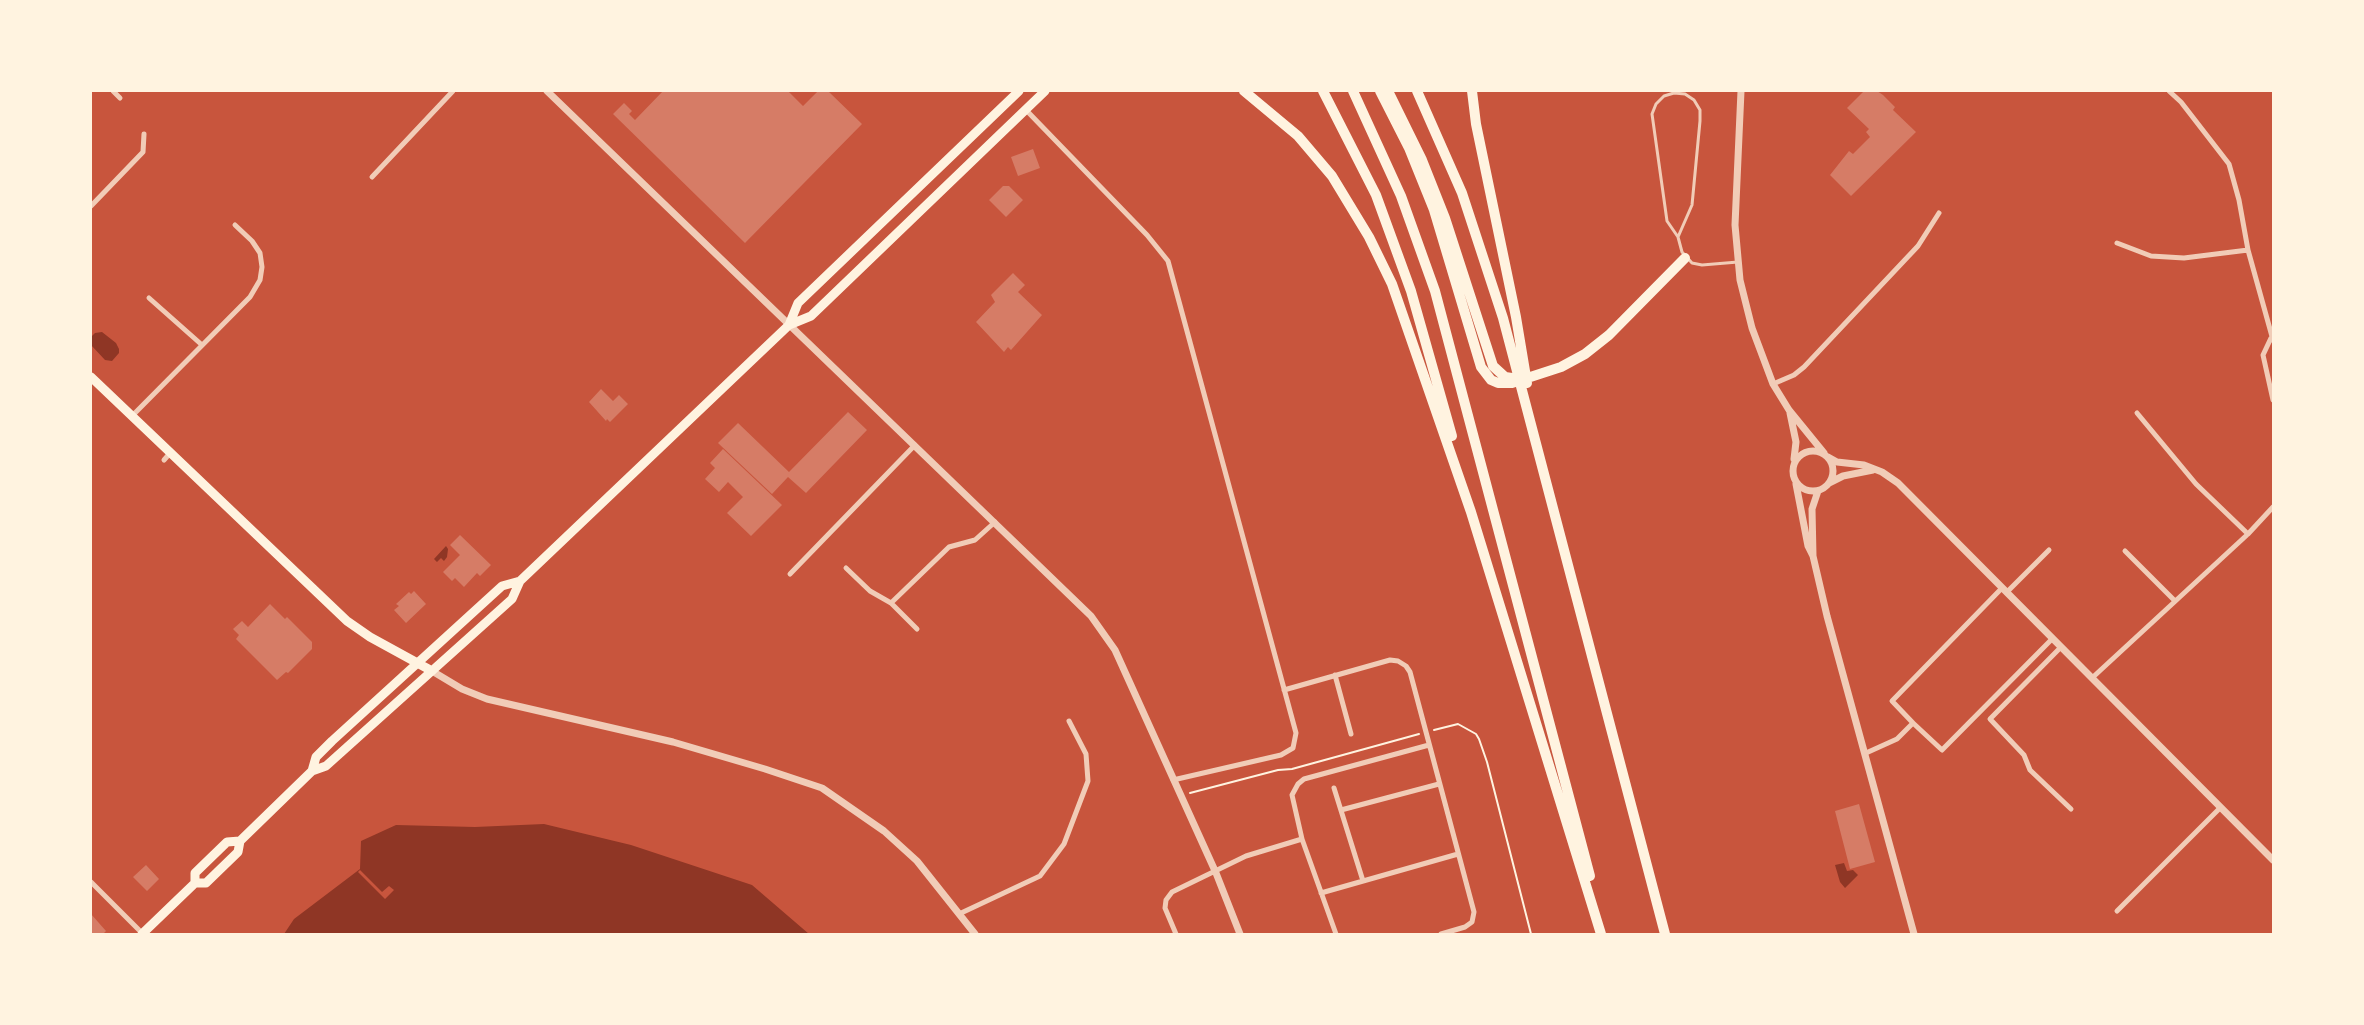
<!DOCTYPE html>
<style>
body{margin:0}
#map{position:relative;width:2364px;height:1025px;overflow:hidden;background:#c8553d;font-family:Bitter,serif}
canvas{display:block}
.frame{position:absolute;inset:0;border:92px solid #fff3e0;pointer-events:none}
</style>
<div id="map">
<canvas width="2364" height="1025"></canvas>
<div class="frame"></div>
</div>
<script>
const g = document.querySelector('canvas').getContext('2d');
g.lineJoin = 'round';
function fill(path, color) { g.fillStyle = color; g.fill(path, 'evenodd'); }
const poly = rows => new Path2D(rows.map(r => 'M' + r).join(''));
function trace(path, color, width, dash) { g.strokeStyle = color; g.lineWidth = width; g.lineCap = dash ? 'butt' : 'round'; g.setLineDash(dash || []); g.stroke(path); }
const water = poly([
 [102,332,116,343,119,349,119,353,112,361,105,360,91,345,91,337,95,333],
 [446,546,448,549,447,557,444,561,441,558,437,562,434,559],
 [544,824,631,845,752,885,809,934,284,934,294,919,360,869,361,841,396,825,475,827],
 [1844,863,1847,871,1853,870,1858,875,1845,888,1840,882,1835,865]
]);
const pier = poly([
 [360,870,382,892,389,886,394,890,385,899,358,872]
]);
const building = poly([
 [663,91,788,91,803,106,818,91,828,91,862,124,745,243,613,114,624,103,632,111,629,114,635,120],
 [1864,91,1877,91,1883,95,1895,107,1893,110,1916,132,1851,196,1830,175,1849,151,1853,154,1870,137,1866,132,1869,129,1847,108],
 [1033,149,1040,168,1018,176,1011,157],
 [1003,186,1009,186,1023,200,1006,217,989,200],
 [1013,273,1025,285,1018,292,1042,315,1011,350,1008,347,1004,352,976,322,995,302,991,295],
 [601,389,613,401,619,395,628,404,610,422,607,419,606,421,589,402],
 [848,412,867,430,806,493,788,477,772,494,718,443,738,423,789,472],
 [723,449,782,505,751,536,727,513,743,497,728,482,719,492,705,479,715,468,710,463],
 [460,535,491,565,480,576,477,573,464,587,455,578,452,581,443,572,460,555,450,545],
 [414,591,426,604,406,623,394,610,399,606,396,604,409,592,411,594],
 [270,604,285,619,287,617,312,642,312,649,288,673,286,672,277,680,236,639,239,635,233,629,242,621,248,627],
 [1859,804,1875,862,1850,869,1835,811],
 [146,865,159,879,147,891,133,877],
 [91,914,106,931,103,934,91,934]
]);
const path = poly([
 [1434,730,1458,724,1476,734,1479,739,1487,762,1531,934],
 [1190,793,1278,770,1292,769,1419,734]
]);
const service = poly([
 [1678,237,1692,205,1700,121,1700,110,1694,100,1685,94,1674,93,1664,96,1656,104,1652,114,1667,221,1678,237,1682,252,1692,263,1702,265,1738,262]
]);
const minor = poly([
 [113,91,120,98],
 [2169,91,2181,102,2229,164,2239,200,2248,250,2273,340],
 [1026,110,1147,235,1168,261,1296,733,1293,748,1281,755,1173,780],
 [372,177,453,91],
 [91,206,143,152,144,134],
 [2117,243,2151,256,2184,258,2248,250],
 [149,298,202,345],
 [2271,338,2263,355,2273,400],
 [1773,384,1794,375,1804,367,1918,246,1939,213],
 [2137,413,2196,484,2248,534],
 [133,415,250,297,260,280,262,267,260,253,252,241,235,225],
 [164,460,171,452],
 [2125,551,2174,600],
 [846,568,870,591,891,603],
 [790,574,915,445],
 [2007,592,2049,550],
 [917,629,891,603,949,547,975,540,995,522],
 [2061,647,1990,719,2024,755,2030,770,2071,809],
 [1335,675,1351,734],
 [2092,678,2248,534,2273,507],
 [1284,690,1390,660,1398,661,1406,666,1410,672,1474,912,1472,922,1465,927,1441,934],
 [1913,723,1892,701,2002,588],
 [1866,753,1897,739,1913,723,1942,750,2052,639],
 [1334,788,1363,881],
 [1341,810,1439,784],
 [91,882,142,933],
 [1321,893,1458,854],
 [2117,911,2220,808],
 [959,914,1040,876,1064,844,1088,781,1086,754,1069,721],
 [1176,934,1165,908,1166,900,1172,892,1246,856,1302,839],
 [1336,934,1302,839,1292,795,1298,784,1304,779,1429,745]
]);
const tertiary = poly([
 [547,91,1091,616,1115,650,1216,873,1240,934],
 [1741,91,1735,225,1740,280,1752,328,1773,384,1789,410,1824,453],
 [1790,413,1796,442,1794,459],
 '1793 471a20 20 0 1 1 40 0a20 20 0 1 1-40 0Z',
 [1828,457,1837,462,1864,465,1882,472,1898,483,2273,860],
 [1829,483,1843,476,1873,470],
 [1796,484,1808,546,1813,556],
 [1818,491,1812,509,1813,556,1827,616,1914,934],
 [432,671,462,689,487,699,673,742,765,769,822,788,884,831,917,861,975,934]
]);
const secondary = poly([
 [789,325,798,303,1019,91],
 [91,377,347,621,370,637,432,671],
 [312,771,316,757,332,741,502,586,520,581],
 [195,883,195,873,227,842,240,841],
 [142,934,195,883,206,883,238,852,240,841,312,771,326,766,512,599,520,581,789,325,811,316,1045,91]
]);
const motorway = poly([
 [1244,91,1298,136,1332,176,1369,237,1392,284,1471,512,1601,934],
 [1323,91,1376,195,1411,291,1452,436],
 [1353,91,1401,196,1435,291,1590,876],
 [1380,91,1409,148,1434,210,1481,367,1491,380,1498,383,1512,383,1561,367,1585,354,1609,335,1685,258],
 [1388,91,1422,160,1445,218,1493,366,1505,377,1519,379],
 [1417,91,1462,193,1503,318,1665,934],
 [1472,91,1476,124,1516,317,1527,383]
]);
fill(water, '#8f3625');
fill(pier, '#c8553d');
fill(building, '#d67c66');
trace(path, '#fff3e0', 2);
trace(service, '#f1ccb7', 3);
trace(minor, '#f1ccb7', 5);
trace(tertiary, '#f1ccb7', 7);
trace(secondary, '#fff3e0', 9);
trace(motorway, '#fff3e0', 10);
</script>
